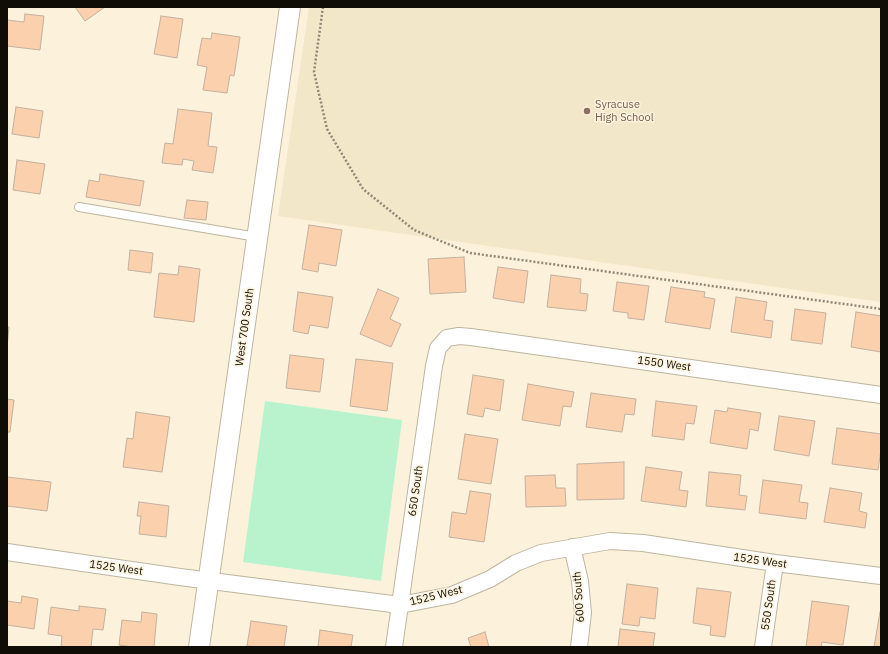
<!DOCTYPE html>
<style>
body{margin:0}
#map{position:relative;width:888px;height:654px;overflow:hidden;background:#fcf2db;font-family:"IBM Plex Sans",sans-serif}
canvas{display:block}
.frame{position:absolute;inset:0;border:8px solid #100d06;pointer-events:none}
</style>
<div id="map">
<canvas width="888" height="654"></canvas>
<div class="frame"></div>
</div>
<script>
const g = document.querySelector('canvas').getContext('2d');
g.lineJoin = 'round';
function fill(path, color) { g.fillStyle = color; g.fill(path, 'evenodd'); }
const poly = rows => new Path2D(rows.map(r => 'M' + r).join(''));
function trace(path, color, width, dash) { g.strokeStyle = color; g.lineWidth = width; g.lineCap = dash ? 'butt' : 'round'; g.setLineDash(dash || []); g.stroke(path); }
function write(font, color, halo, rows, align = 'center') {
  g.font = font + ' "IBM Plex Sans",sans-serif'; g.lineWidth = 3; g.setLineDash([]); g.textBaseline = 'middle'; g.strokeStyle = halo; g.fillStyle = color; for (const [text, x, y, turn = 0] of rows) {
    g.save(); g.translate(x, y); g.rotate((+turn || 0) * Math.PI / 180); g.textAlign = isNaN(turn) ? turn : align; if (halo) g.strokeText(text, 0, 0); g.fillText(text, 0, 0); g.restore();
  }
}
const built = poly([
 [309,7,881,7,881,302,278,216]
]);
const green = poly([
 [265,401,402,420,381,581,243,562]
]);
const building = poly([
 [75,7,105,7,85,21,75,7],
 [25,14,44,16,40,50,7,46,7,20,24,22,25,14],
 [161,16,183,19,177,58,154,54,161,16],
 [212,33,240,37,234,76,230,75,227,93,203,90,207,67,197,65,202,38,211,39,212,33],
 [16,107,43,111,39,138,12,134,16,107],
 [178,109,212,113,208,146,217,147,213,173,192,170,194,161,183,159,182,165,162,163,165,143,173,144,178,109],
 [17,160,45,164,40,194,13,190,17,160],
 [100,174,144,181,140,206,86,197,89,180,99,182,100,174],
 [187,200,208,202,206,220,184,218,187,200],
 [309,225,342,230,336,266,319,263,318,272,302,269,309,225],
 [130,250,153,253,151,273,128,270,130,250],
 [464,257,466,292,430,294,428,259,464,257],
 [179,266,200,269,194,322,154,317,159,273,178,275,179,266],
 [498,267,528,271,524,303,493,298,498,267],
 [551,275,581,279,580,293,588,294,586,311,547,307,551,275],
 [617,282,649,286,644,320,628,318,628,313,613,311,617,282],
 [671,287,705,292,704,297,715,299,710,329,665,322,671,287],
 [378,289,399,298,390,319,401,324,391,347,360,334,378,289],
 [298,292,333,297,328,328,310,325,308,334,293,331,298,292],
 [736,297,767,302,764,320,773,321,771,338,731,332,736,297],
 [795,309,826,313,822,344,791,340,795,309],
 [856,312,881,316,881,352,851,347,856,312],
 [7,327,9,327,7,348,7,327],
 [290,355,324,359,320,392,286,388,290,355],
 [356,359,393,363,387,411,350,406,356,359],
 [473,375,504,380,500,411,485,408,483,417,467,414,473,375],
 [528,384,574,392,571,407,563,406,560,426,522,420,528,384],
 [591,393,636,399,634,415,625,414,622,432,586,427,591,393],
 [7,399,14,400,10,432,7,432,7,399],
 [656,401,697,406,694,424,686,423,684,440,652,436,656,401],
 [728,408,761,413,758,431,750,429,747,449,710,443,715,410,727,412,728,408],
 [136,412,170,417,162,472,123,467,127,438,133,439,136,412],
 [779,416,815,421,809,456,774,450,779,416],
 [837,428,881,434,881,450,878,470,832,464,837,428],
 [465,434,498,439,491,484,458,479,465,434],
 [624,462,624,499,577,500,577,464,624,462],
 [646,467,682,472,679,490,688,491,686,507,641,501,646,467],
 [709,472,741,475,739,495,747,496,745,510,706,506,709,472],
 [555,475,556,488,565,488,566,506,526,507,525,476,555,475],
 [7,477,51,482,47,511,7,506,7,477],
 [763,480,802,485,799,502,808,503,806,519,759,513,763,480],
 [830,488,862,493,859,511,867,513,865,528,824,522,830,488],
 [470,491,491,494,484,542,449,537,452,512,466,514,470,491],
 [139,502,169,506,166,537,139,534,141,516,137,516,139,502],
 [627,584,658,588,655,619,640,617,639,626,622,624,627,584],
 [697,588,731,592,725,637,710,635,711,626,693,623,697,588],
 [22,596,38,599,34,629,7,625,7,601,21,603,22,596],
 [812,601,849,606,843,645,822,642,821,647,806,647,812,601],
 [79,606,106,609,103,630,93,629,91,647,61,647,62,636,48,634,51,607,79,611,79,606],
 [142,612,157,614,154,647,133,647,119,645,122,620,141,622,142,612],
 [880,612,881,612,881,647,874,647,880,612],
 [251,621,287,626,284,647,257,647,247,646,251,621],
 [620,629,655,633,653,647,618,647,620,629],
 [320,630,353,635,351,647,318,647,320,630],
 [485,632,489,647,471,647,468,638,485,632]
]);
const path = poly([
 [323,7,314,72,327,129,363,189,414,230,470,253,881,309]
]);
const service = poly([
 [79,207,257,237]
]);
const minor = poly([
 [572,547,580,581,583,613,579,647],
 [7,552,180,577,400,605,452,595,490,579,516,563,541,553,610,541,643,543,775,563,881,576],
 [394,647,434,366,438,348,447,338,459,336,471,337,881,395],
 [763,647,775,563]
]);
const tertiary = poly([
 [199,647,290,7]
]);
const markers = [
 [587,111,4,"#8d6e63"]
];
const educationNames = [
 ["Syracuse",595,105],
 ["High School",595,118]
];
const streetNames = [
 ["West 700 South",245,327,-82],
 ["1550 West",664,364,8],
 ["650 South",416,491,-82],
 ["1525 West",760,561,8],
 ["1525 West",116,568,8],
 ["1525 West",436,596,-14],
 ["600 South",579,597,-94],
 ["550 South",769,605,-82]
];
fill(built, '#f3e7c9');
fill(green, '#b8f3cd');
fill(building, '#fad0ad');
trace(building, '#c3b0a0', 1);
trace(service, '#beb5a0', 10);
trace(minor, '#beb5a0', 18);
trace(tertiary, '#beb5a0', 22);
trace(path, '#8f8878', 2.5, [2, 2]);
trace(service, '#fff', 8);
trace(minor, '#fff', 16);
trace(tertiary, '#fff', 20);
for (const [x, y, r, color] of markers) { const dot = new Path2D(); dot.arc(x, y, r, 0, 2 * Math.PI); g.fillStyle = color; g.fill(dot); trace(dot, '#fcf2db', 1.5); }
write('11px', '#785e54', '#fcf2db', educationNames, 'left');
write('11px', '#100d06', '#fcf2db', streetNames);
</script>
